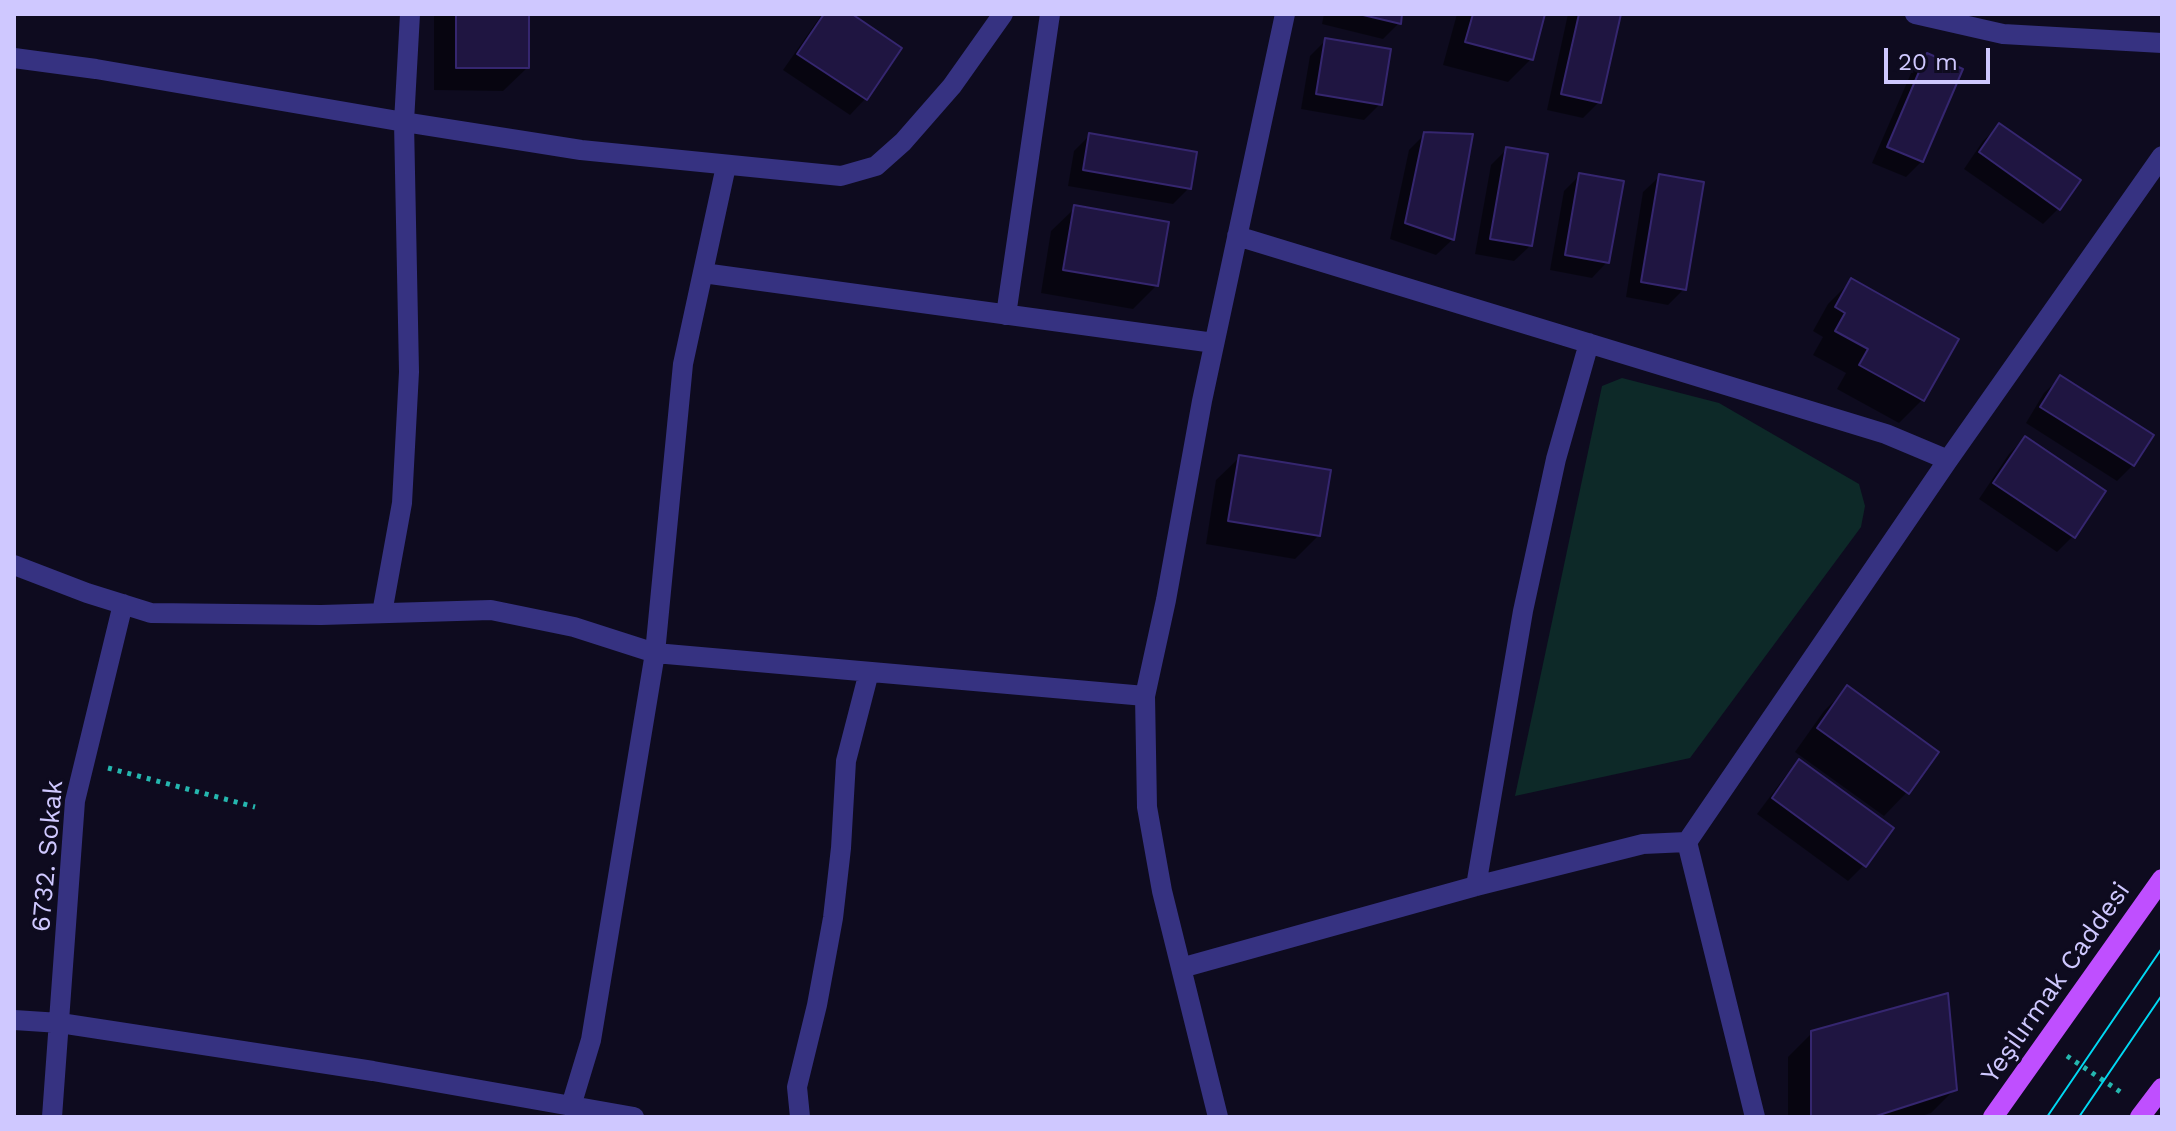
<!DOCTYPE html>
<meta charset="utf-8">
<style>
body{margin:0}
#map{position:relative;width:2176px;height:1131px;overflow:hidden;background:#0e0b1f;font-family:"Work Sans",sans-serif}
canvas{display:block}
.frame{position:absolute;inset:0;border:16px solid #cfc8ff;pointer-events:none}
.scale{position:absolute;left:1884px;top:48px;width:106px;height:36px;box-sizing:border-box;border:4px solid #cfc8ff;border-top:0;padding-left:10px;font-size:24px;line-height:28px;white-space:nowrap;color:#cfc8ff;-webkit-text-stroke:6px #0e0b1f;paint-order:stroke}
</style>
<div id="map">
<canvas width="2176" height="1131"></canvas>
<div class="frame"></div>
<div class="scale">20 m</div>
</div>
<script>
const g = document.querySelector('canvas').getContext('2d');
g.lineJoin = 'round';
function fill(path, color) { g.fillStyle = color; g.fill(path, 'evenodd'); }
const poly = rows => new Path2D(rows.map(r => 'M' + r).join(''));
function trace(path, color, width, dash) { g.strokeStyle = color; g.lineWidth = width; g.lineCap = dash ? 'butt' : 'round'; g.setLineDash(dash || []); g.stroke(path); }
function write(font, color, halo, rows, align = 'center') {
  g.font = font + ' "Work Sans",sans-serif'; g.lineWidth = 6; g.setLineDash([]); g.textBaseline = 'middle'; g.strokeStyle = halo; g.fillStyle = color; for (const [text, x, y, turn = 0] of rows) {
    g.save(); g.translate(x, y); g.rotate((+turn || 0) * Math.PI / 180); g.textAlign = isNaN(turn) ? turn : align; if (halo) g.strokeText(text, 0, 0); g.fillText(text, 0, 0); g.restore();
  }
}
const green = poly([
 [1622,378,1719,403,1859,484,1865,506,1861,527,1690,758,1515,796,1602,386]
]);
const shadow = poly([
 [434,14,527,14,527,68,503,91,434,90],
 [822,14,849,14,900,48,865,99,850,115,783,70],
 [1324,14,1400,14,1399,23,1383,39,1322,24],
 [1457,14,1543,14,1531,59,1508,82,1443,65],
 [1568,14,1619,14,1599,102,1583,118,1547,110],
 [1326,40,1380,104,1364,120,1301,109,1310,56],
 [1928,56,1922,161,1906,177,1872,163,1912,71],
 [1999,126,2059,208,2043,224,1964,169,1983,141],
 [1425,134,1470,135,1452,240,1436,255,1390,239,1409,150],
 [1090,135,1189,188,1173,204,1068,186,1074,151],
 [1507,149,1530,246,1514,261,1475,254,1491,165],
 [1580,175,1607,262,1592,278,1550,270,1564,191],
 [1659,177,1684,289,1668,305,1626,297,1643,192],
 [1075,208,1157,285,1133,309,1041,293,1051,231],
 [1851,281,1922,400,1899,423,1837,389,1846,373,1813,355,1823,337,1813,331,1828,304],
 [2060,378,2133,465,2117,481,2026,423,2044,393],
 [2025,438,2073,536,2057,552,1979,499,2009,454],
 [1240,457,1319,535,1295,559,1206,544,1216,480],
 [1847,688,1907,792,1884,816,1795,752,1824,711],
 [1799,762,1864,865,1848,881,1757,814,1784,778],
 [1812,1033,1955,1089,1931,1113,1918,1117,1788,1117,1788,1057]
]);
const building = poly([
 [456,14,529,14,529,68,456,68,456,14],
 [824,14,852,14,902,48,867,100,797,54,824,14],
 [1359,14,1402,14,1401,24,1359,14],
 [1473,14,1545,14,1533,60,1465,42,1473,14],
 [1579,14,1621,14,1601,103,1561,94,1579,14],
 [1325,38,1391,49,1382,105,1316,94,1325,38],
 [1927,53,1963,69,1923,162,1887,147,1927,53],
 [1999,123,2081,180,2060,210,1979,152,1999,123],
 [1424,132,1473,134,1454,240,1405,223,1424,132],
 [1089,133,1197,152,1191,189,1083,170,1089,133],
 [1506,147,1548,154,1532,246,1490,239,1506,147],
 [1579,173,1624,181,1609,263,1565,255,1579,173],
 [1659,174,1704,182,1686,290,1641,282,1659,174],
 [1074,205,1169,222,1158,286,1063,270,1074,205],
 [1851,278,1959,339,1924,401,1859,365,1868,349,1835,331,1845,313,1835,307,1851,278],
 [2060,375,2154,435,2134,466,2040,407,2060,375],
 [2025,436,2106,491,2075,538,1993,483,2025,436],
 [1239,455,1331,470,1320,536,1228,521,1239,455],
 [1847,685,1939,752,1909,794,1817,728,1847,685],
 [1799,759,1894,828,1866,867,1772,798,1799,759],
 [1948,993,1957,1090,1873,1117,1811,1117,1811,1031,1948,993]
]);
const path = poly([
 [108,768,255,807],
 [2067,1056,2125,1095]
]);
const minor = poly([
 [1915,14,2003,34,2162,43],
 [14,58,96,69,404,122,581,150,841,176,876,166,903,142,952,86,1003,14],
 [1237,236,1886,434,1948,460],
 [703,273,1214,343],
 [1006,315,1050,14],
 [14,565,87,593,151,613,321,615,491,610,574,627,655,653,1145,696],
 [382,613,402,503,409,372,404,122,410,14],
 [1476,886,1523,611,1556,459,1589,343],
 [1181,968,1476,886,1643,844,1687,842],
 [14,1020,60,1023,373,1071,634,1117],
 [571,1106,591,1040,655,653,683,364,726,166],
 [52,1117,75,801,123,604],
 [800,1117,797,1087,817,1005,833,918,841,848,846,761,869,672],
 [1218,1117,1162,891,1147,807,1145,696,1166,600,1202,401,1285,14],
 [1755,1117,1687,842,1948,460,2162,156]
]);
const primary = poly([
 [1993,1117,2162,879],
 [2140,1117,2162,1088]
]);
const tram = poly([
 [2047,1117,2162,948],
 [2079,1117,2162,995]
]);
const streetNames = [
 ["6732. Sokak",48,856,-85],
 ["Yeşilırmak Caddesi",2056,983,-55]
];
fill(green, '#0d2928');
fill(shadow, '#0007');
fill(building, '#1f1541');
trace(building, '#35266f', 2);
trace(path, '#25b7af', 5, [4, 6]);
trace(minor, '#363281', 20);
trace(primary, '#bf4fff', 20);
trace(tram, '#00d9f3', 2);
write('26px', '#cfc8ff', '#0e0b1f', streetNames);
</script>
